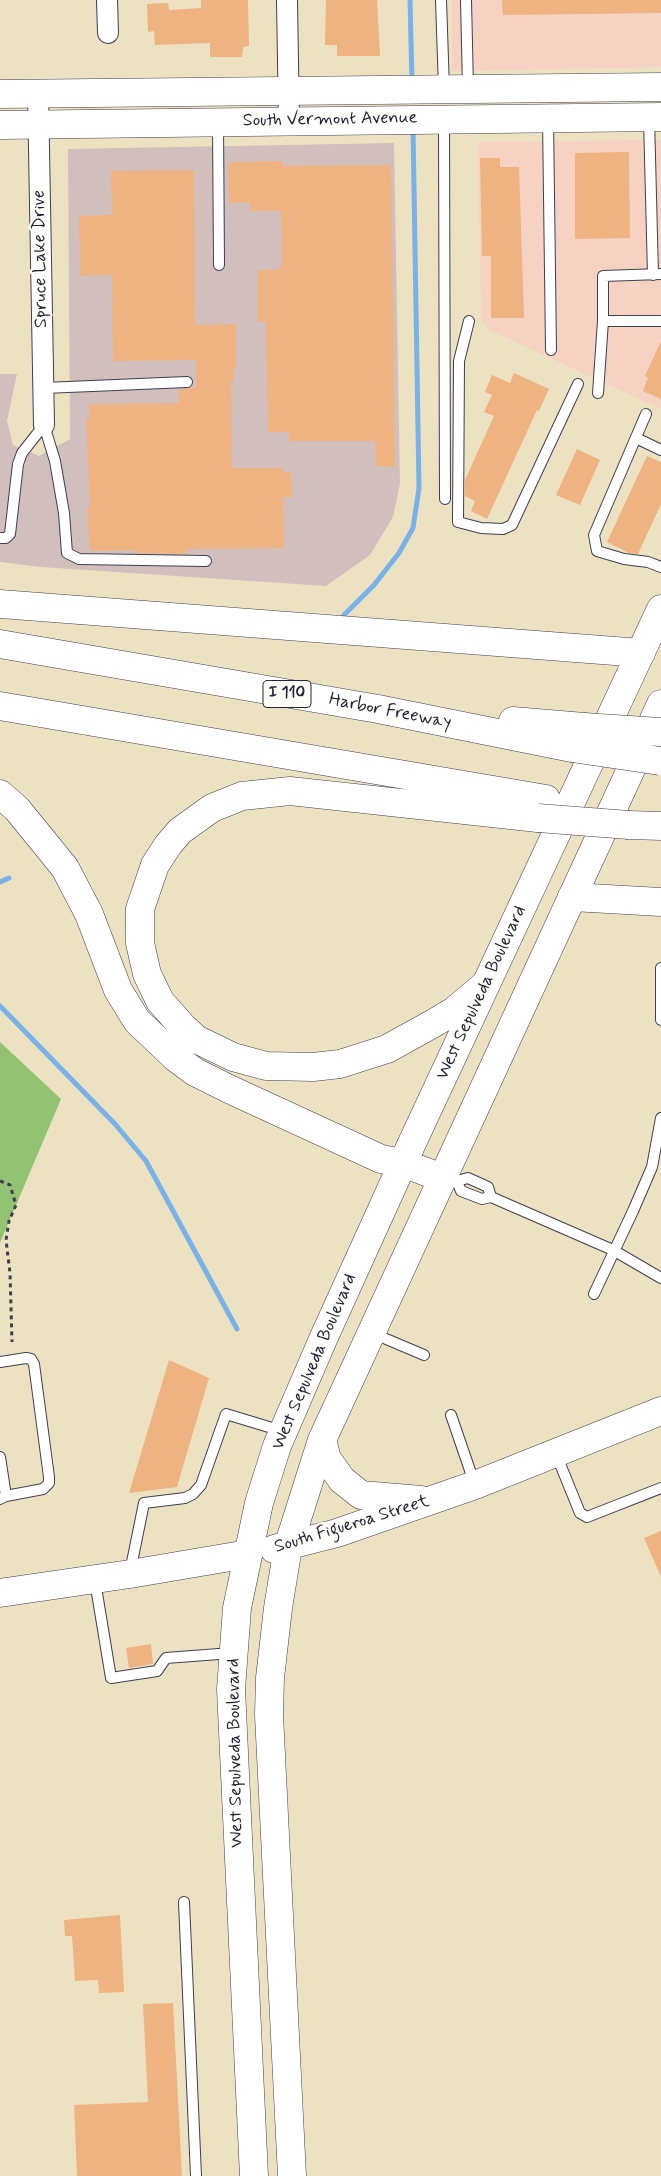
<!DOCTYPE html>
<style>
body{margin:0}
canvas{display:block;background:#ece2c1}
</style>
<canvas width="661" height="2176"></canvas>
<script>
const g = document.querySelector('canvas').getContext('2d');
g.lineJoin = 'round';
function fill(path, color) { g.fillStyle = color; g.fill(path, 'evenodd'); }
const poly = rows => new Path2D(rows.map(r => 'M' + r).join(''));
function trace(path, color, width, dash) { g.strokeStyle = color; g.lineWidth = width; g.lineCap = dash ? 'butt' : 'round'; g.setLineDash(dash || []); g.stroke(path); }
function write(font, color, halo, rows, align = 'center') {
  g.font = font + ' Mynerve,sans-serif'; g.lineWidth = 4.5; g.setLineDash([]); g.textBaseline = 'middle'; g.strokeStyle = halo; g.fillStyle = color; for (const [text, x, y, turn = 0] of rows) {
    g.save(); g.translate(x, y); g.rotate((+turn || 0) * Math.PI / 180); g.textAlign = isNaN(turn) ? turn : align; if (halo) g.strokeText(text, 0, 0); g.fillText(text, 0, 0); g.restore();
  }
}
const built = poly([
 [452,0,661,0,661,67,452,71],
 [661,140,661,409,489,330,481,319,478,142]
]);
const industrial = poly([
 [394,143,400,484,393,517,370,555,326,586,41,567,0,562,0,374,17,374,7,421,13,445,39,456,70,439,68,149]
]);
const green = poly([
 [0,1042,61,1099,0,1243]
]);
const stream = poly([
 [410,0,412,82],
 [344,615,374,585,399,553,413,528,419,488,413,128],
 [0,882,9,878],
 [0,1006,115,1124,146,1161,237,1329]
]);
const building = poly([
 [201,0,248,0,249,46,243,47,242,57,210,57,210,43,155,45,154,31,148,32,147,4,168,3,169,10,201,8],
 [326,0,377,0,380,56,337,56,337,45,325,45],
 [502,0,661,0,661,13,503,15],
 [629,152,630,238,575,239,575,153],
 [480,158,500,158,500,167,519,167,524,318,491,318,491,256,482,256],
 [282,161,282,166,391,165,395,467,376,466,375,441,289,441,289,432,268,432,266,322,258,322,258,270,278,270,278,267,282,267,281,211,250,211,250,203,229,203,228,162],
 [194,170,195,325,236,324,236,369,234,369,234,380,231,380,232,468,283,468,283,472,291,472,292,497,283,497,284,548,186,549,186,554,135,553,135,550,90,551,87,507,90,507,86,420,89,420,89,404,179,403,179,389,196,387,196,360,113,361,112,275,80,276,79,216,112,215,111,171],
 [661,341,661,399,643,391,648,378,645,376],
 [514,373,549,389,539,411,537,410,487,519,471,511,475,501,465,496,465,480,494,416,484,412,492,395,485,392,492,375,510,383],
 [577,449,600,460,580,505,556,495],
 [647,456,661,462,661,504,638,554,629,553,607,542],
 [169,1360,209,1378,177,1487,129,1493],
 [661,1531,661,1577,644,1538],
 [151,1644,153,1664,129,1668,126,1648],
 [120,1915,124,1992,99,1993,98,1980,75,1981,72,1936,65,1936,64,1920],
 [173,2003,182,2176,77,2176,74,2105,148,2102,143,2004]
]);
const path = poly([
 [0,1181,10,1185,16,1205,9,1221,6,1240,10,1273,12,1342]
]);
const service = poly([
 [441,0,444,89],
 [466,0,468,88],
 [548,118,551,350],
 [649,118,653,275],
 [444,120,445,499],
 [218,123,219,265],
 [469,321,459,361,458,522,481,528,503,529,512,525,578,384],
 [603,321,603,276,661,274],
 [44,388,187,382],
 [598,393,603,321,661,321],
 [646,414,594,535,597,551,624,559,648,562,661,567],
 [44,425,55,461,64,513,67,553,79,559,206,561],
 [636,438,661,450],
 [0,538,6,538,10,534,18,464,22,453,44,425],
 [661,968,661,1020],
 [451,1180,457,1181,468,1178,488,1187,491,1197],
 [457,1181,461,1191,482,1199,491,1197,613,1250,661,1278],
 [594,1294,633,1211,652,1167,661,1118],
 [372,1333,424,1355],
 [0,1362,26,1358,31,1359,34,1364,49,1477,49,1483,43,1489,6,1496,0,1499],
 [451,1415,475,1485],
 [556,1454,580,1513,587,1517,661,1488],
 [0,1457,6,1496],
 [130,1572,144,1503,185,1498,193,1494,201,1485,226,1414,282,1431],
 [95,1581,111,1678,157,1671,166,1658,232,1653],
 [184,1902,196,2176]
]);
const minor = poly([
 [107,0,108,33],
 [287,0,289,121],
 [38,94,44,425]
]);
const secondary = poly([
 [0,1593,130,1574,248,1554]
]);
const primary = poly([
 [0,94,661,87],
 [0,125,661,117],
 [322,1440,327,1459,342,1480,361,1495,421,1500],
 [274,1549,337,1533,475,1485,661,1411],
 [254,2176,231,1689,237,1608,259,1503,277,1446,324,1337,412,1143,661,609],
 [292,2176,269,1715,270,1678,278,1608,288,1547,322,1440,661,704]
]);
const motorway = poly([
 [0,604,641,653],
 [0,644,378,709,572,748],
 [0,706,546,799],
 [513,721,584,727],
 [0,794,17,809,65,868,89,914,118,990,137,1021,176,1058,195,1072,229,1089,381,1159,403,1163,442,1178],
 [629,825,661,826],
 [572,897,661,902],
 [486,984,454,1011,434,1023,387,1049,340,1064,313,1067,266,1066,233,1057,196,1039,183,1027,160,1001,147,974,140,943,140,909,155,865,168,845,180,831,212,808,242,796,290,791,538,818]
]);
const motorwayBridge = poly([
 [584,727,661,732],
 [572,748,660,761],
 [538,818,629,825]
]);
const shields = [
 [287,694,48]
];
const shieldNames = [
 ["I 110",287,694]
];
const streetNames = [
 ["South Vermont Avenue",330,120,-1],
 ["Spruce Lake Drive",41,259,-91],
 ["Harbor Freeway",390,712,11],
 ["West Sepulveda Boulevard",482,993,-65],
 ["West Sepulveda Boulevard",315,1362,-67],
 ["South Figueroa Street",352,1525,-17],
 ["West Sepulveda Boulevard",236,1753,-91]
];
fill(built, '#f6d2c3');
fill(industrial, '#d1bfbd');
fill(green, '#91c373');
trace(stream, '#78b2e8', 5);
fill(building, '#efb281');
trace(service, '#403f4f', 12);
trace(minor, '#403f4f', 22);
trace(secondary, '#403f4f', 29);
trace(primary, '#403f4f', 29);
trace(motorway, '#403f4f', 29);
trace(path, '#403f4f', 3, [4, 4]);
trace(service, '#fff', 10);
trace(minor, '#fff', 20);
trace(secondary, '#fff', 28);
trace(primary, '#fff', 28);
trace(motorway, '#fff', 28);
trace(motorwayBridge, '#403f4f', 29, []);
trace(motorwayBridge, '#fff', 28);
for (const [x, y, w] of shields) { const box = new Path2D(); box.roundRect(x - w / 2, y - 13.5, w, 27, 4); g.fillStyle = '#fdfcf7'; g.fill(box); trace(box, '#22223b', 1); }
write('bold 16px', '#22223b', null, shieldNames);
write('18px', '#22223b', '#fdfcf7', streetNames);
</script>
